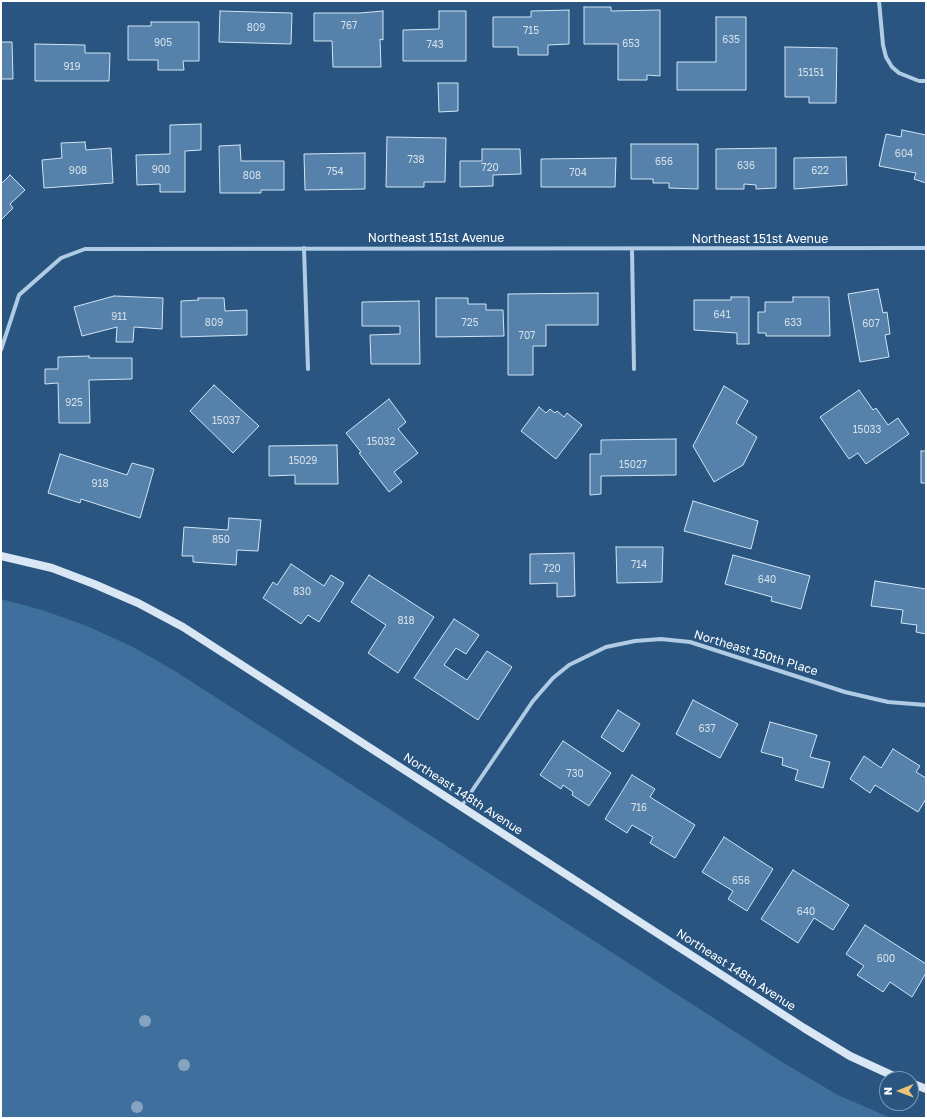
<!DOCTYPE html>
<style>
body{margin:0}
#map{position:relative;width:927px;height:1119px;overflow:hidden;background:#295580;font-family:"Golos Text",sans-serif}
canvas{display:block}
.frame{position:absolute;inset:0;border:2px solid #fff;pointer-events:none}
.north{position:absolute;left:879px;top:1071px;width:40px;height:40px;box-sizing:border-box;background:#295580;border:1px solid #7f99b3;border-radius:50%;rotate:269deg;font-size:11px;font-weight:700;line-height:16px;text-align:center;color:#fff}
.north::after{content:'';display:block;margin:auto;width:14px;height:18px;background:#ecc277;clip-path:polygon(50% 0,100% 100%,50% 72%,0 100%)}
</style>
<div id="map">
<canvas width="927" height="1119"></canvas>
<div class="frame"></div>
<div class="north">N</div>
</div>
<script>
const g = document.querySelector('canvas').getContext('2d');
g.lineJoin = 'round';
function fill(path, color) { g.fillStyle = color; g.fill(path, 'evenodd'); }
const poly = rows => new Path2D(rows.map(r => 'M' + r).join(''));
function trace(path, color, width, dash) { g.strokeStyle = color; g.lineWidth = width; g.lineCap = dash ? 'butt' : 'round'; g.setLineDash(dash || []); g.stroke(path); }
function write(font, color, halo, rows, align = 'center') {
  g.font = font + ' "Golos Text",sans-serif'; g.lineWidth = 3.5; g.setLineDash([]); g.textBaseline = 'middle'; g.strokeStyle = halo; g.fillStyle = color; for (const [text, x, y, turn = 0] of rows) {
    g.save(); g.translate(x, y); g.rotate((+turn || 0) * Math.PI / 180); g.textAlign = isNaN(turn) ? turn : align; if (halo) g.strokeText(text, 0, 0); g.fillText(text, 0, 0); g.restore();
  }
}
const green = poly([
 [1,599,42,610,87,626,133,647,175,671,782,1062,838,1095,891,1118,1,1118]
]);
const building = poly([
 [584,7,611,7,611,11,660,10,660,76,647,75,647,80,618,80,618,44,584,44,584,7],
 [569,10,569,44,548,45,548,55,518,55,518,47,493,47,493,17,531,17,531,11,569,10],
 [220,11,292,13,291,44,219,42,220,11],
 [383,11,383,40,380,39,381,67,333,67,332,41,314,41,314,13,360,13,383,11],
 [439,11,466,11,466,61,403,61,403,30,439,29,439,11],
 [716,17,746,17,746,90,677,90,677,62,716,62,716,17],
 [151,22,199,22,199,61,183,61,184,70,158,70,158,60,128,60,128,26,151,26,151,22],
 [1,42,12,42,13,79,1,79,1,42],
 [35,44,85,45,85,53,110,53,109,81,35,81,35,44],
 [785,47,837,48,836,103,809,103,809,97,785,97,785,47],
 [438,83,458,83,458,111,439,112,438,83],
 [201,124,201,150,185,151,185,192,160,192,160,184,137,185,136,155,170,154,170,125,201,124],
 [902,130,926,135,926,183,914,179,916,173,879,166,886,134,901,137,902,130],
 [387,137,446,138,445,182,424,182,424,187,386,187,387,137],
 [85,142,86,150,111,148,113,183,44,188,42,160,62,158,61,143,85,142],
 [631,144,698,144,698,189,669,188,669,183,653,183,653,179,631,179,631,144],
 [240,145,241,161,284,161,284,190,261,190,261,193,220,193,219,146,240,145],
 [776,148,776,188,756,189,756,185,744,184,744,189,716,189,716,149,776,148],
 [482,149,520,149,521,174,493,175,493,186,460,187,460,161,482,161,482,149],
 [365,153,365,189,305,190,304,154,365,153],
 [846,157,847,185,794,189,794,158,846,157],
 [616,158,615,187,541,187,541,159,616,158],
 [10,175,25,190,10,204,13,208,1,220,1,182,2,183,10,175],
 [878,289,883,313,887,312,890,334,885,335,889,357,860,362,848,294,878,289],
 [598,293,598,325,546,325,546,346,533,346,533,375,508,375,508,294,598,293],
 [114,296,163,298,162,329,134,327,133,342,116,342,117,327,82,336,74,307,114,296],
 [731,297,749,297,749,344,737,344,737,333,694,330,694,300,731,300,731,297],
 [793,297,829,297,830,336,766,336,766,333,758,333,758,312,765,312,765,302,793,302,793,297],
 [198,298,224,298,225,311,247,310,247,335,181,337,181,301,199,300,198,298],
 [436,298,468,298,468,304,486,304,486,310,503,310,504,336,436,337,436,298],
 [419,301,420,364,371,364,370,335,400,334,400,326,362,326,362,302,419,301],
 [89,356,89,358,132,358,132,379,89,380,90,423,59,423,58,383,45,384,45,369,58,369,58,357,89,356],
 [214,385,259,426,233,453,190,411,214,385],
 [724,386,748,401,736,423,757,437,743,465,714,482,693,446,724,386],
 [859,390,873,410,876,408,888,425,898,418,909,434,866,464,858,453,849,459,820,417,859,390],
 [389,399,406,422,398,429,418,453,394,472,402,482,389,492,359,453,361,452,346,433,389,399],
 [539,407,546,413,550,409,555,413,557,411,564,417,567,413,582,425,556,459,521,431,539,407],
 [676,439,676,475,601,476,601,494,590,495,590,454,601,454,601,440,676,439],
 [337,445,338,484,295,484,295,475,269,476,269,446,337,445],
 [921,451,926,451,926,483,921,483,921,451],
 [60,454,127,475,132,463,154,469,140,518,81,499,80,503,48,493,60,454],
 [693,501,758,521,751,549,684,531,693,501],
 [229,518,261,520,258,551,237,550,236,565,193,562,193,556,182,556,184,527,228,530,229,518],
 [616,547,663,547,662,582,617,583,616,547],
 [574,553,575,596,557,597,557,583,530,584,530,554,574,553],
 [733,555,810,576,801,609,771,601,772,597,725,584,733,555],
 [291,564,324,586,331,575,344,583,319,622,308,615,301,624,263,598,273,582,277,585,291,564],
 [369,575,434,617,398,673,368,653,386,625,351,602,369,575],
 [875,581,926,589,926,634,916,632,917,625,901,623,903,610,871,606,875,581],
 [454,619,479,635,466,654,456,648,444,665,467,680,487,651,512,667,478,720,414,678,454,619],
 [693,700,738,724,720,758,676,734,693,700],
 [618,710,640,724,623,752,601,737,618,710],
 [770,722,817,735,810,757,830,762,823,788,795,780,798,770,782,765,783,758,761,752,770,722],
 [563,741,611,773,589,806,572,795,573,792,563,785,561,789,540,775,563,741],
 [893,749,920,766,916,772,926,778,926,799,918,812,875,785,870,793,850,779,864,756,881,768,893,749],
 [632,775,655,789,650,797,695,825,675,858,650,843,653,837,632,825,627,833,605,819,632,775],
 [724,837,773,869,747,911,728,899,733,891,702,872,724,837],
 [793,870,849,905,833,930,814,918,798,943,761,919,793,870],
 [865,925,926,964,926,973,912,997,890,982,883,992,857,975,864,966,846,954,865,925]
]);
const street = poly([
 [879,1,883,45,886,57,892,67,899,73,919,81,926,81],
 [304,248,308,369],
 [632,249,634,369],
 [1,350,19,295,61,258,85,249,926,248],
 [461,807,533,701,553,678,569,665,606,647,635,641,661,639,690,642,845,692,888,702,926,705]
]);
const secondary = poly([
 [1,556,52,568,94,584,138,603,183,627,804,1028,850,1056,900,1079],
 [911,1083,926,1089]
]);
const trees = [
 [145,1021],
 [184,1065],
 [137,1107]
];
const numberNames = [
 ["767",349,26],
 ["809",256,28],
 ["715",531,31],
 ["635",731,40],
 ["905",163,43],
 ["653",631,44],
 ["743",435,45],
 ["919",72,67],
 ["15151",811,73],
 ["604",904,154],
 ["738",416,160],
 ["656",664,162],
 ["636",746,166],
 ["720",490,168],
 ["900",161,170],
 ["908",78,171],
 ["622",820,171],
 ["754",335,172],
 ["704",578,173],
 ["808",252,176],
 ["641",722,315],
 ["911",119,317],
 ["809",214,323],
 ["725",470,323],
 ["633",793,323],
 ["607",871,324],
 ["707",527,336],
 ["925",74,403],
 ["15037",226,421],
 ["15033",867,430],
 ["15032",381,442],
 ["15029",303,461],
 ["15027",633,465],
 ["918",100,484],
 ["850",221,540],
 ["714",639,565],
 ["720",552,569],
 ["640",767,580],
 ["830",302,592],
 ["818",406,621],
 ["637",707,729],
 ["730",575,774],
 ["716",639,808],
 ["656",741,881],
 ["640",806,912],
 ["600",886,959]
];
const streetNames = [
 ["Northeast 151st Avenue",436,238],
 ["Northeast 151st Avenue",760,239],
 ["Northeast 150th Place",756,653,17],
 ["Northeast 148th Avenue",463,794,33],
 ["Northeast 148th Avenue",736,970,33]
];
fill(green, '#3e6f9d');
fill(building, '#5581aa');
trace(building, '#d3e5f5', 1);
trace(street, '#b0cce5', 4);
trace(secondary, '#d9e7f5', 8);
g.fillStyle = '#86a4c0';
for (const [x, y] of trees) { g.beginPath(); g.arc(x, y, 6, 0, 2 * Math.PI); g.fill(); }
write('10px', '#d4e0ea', null, numberNames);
write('12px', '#fff', '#295580', streetNames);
</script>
